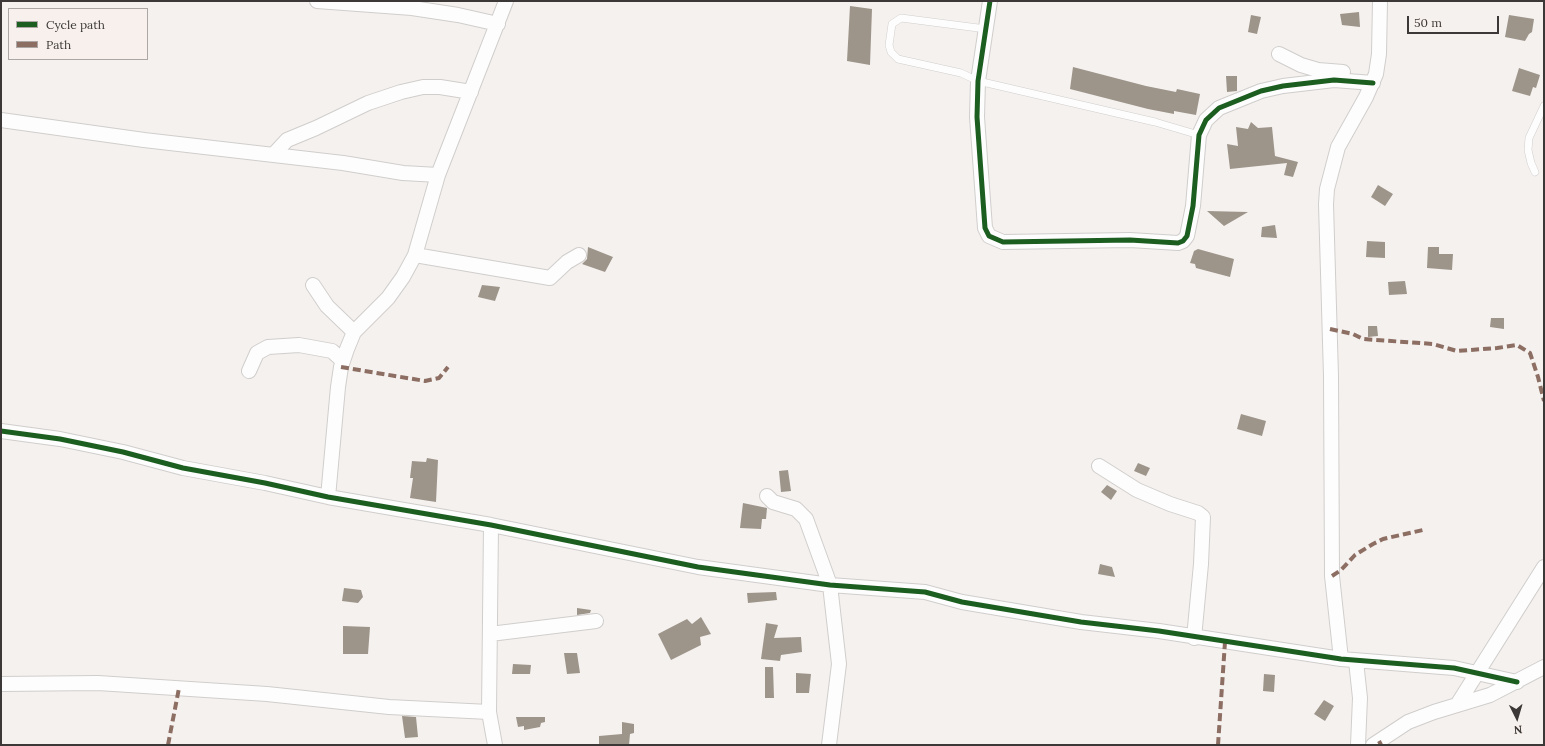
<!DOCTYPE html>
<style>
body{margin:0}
#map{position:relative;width:1545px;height:746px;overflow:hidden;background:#f5f1ef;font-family:Lora,serif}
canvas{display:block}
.frame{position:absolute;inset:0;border:2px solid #3b3837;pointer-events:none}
.legend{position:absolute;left:8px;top:8px;width:140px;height:52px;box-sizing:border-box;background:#f8f0ec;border:1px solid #aca6a4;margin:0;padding:5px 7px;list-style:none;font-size:12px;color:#3b3837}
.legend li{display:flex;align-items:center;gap:8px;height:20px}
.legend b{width:20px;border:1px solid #aca6a4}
.north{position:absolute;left:1497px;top:698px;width:40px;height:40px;-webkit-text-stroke:3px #f8f0ec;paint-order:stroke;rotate:175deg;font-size:11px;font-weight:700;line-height:16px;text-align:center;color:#3b3837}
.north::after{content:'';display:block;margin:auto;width:14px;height:18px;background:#3b3837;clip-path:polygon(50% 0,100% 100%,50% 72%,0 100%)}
.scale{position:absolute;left:1407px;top:16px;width:92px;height:18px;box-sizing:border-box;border:2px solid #3b3837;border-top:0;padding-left:5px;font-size:12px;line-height:14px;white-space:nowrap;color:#3b3837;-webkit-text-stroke:3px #f8f0ec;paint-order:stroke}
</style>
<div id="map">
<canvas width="1545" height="746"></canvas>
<div class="frame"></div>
<ul class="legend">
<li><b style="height:5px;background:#1b5e20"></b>Cycle path</li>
<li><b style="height:5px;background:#8d6e63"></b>Path</li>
</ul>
<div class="north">N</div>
<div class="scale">50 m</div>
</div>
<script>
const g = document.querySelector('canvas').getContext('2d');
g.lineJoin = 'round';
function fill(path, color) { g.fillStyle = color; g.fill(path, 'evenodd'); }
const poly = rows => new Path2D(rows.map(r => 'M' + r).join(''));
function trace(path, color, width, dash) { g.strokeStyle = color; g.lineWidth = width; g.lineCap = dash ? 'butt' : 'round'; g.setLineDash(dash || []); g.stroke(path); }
const building = poly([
 [850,6,872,9,870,65,847,61],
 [1359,12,1360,27,1342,25,1340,14],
 [1251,15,1261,17,1257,34,1248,32],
 [1509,15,1534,19,1532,32,1529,34,1525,41,1505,37],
 [1073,67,1146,86,1176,92,1177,89,1200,94,1196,115,1174,111,1174,114,1148,109,1070,89],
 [1519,68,1540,75,1536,88,1533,87,1530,96,1512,91],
 [1226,76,1237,76,1237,91,1227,92],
 [1251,122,1258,128,1272,127,1275,156,1298,162,1293,177,1284,175,1287,163,1230,169,1227,144,1238,146,1236,127,1248,129],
 [1378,185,1393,194,1385,206,1371,197],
 [1207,211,1248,212,1224,226],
 [1275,225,1277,238,1261,237,1262,227],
 [1367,241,1385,242,1385,258,1366,257],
 [588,247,613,257,605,272,582,264,587,259],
 [1428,247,1439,247,1439,254,1453,254,1452,270,1427,268],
 [1198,249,1234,259,1230,277,1196,268,1195,264,1190,263,1194,251],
 [1405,281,1407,294,1389,295,1388,282],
 [482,285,500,287,495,301,478,297],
 [1491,318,1504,318,1504,329,1490,327],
 [1368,326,1377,326,1378,336,1368,337],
 [1241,414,1266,421,1262,436,1237,429],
 [427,458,438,460,436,502,410,498,413,478,410,478,412,461,426,462],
 [1138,463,1150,468,1146,476,1134,471],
 [788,470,791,491,781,492,779,471],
 [1107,485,1117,491,1111,500,1101,492],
 [743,503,767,508,766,519,762,519,761,529,740,528],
 [1100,564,1112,567,1115,577,1098,574],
 [344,588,361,590,363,597,358,603,342,601],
 [776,592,777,600,748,603,747,593],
 [577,608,591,610,590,613,577,615],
 [701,617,711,634,700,637,701,645,671,660,658,634,687,619,692,624],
 [766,623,778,625,774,638,801,637,802,652,781,655,780,661,761,659],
 [343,626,370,627,368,654,343,654],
 [564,653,577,653,580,673,567,674],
 [513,664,531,665,530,674,512,674],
 [765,667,773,667,774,698,765,698],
 [796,673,811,674,809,693,796,693],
 [1264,674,1275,675,1274,692,1263,691],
 [1324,700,1334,706,1325,721,1314,714],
 [402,716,416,717,418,737,405,738],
 [516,717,545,717,545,722,541,723,540,727,524,730,524,726,518,727],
 [622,722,634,724,634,733,630,734,629,745,599,745,599,736,622,734]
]);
const lane = poly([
 [986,29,901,18,892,24,889,45,891,52,898,59,961,73,978,81,1155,122,1199,135],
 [1535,172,1531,163,1528,150,1529,138,1544,106]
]);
const street = poly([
 [317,1,412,8,458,15,498,24],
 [990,1,978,81,977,117,985,228,989,236,1003,242,1130,240,1178,243,1183,241,1187,236,1193,206,1199,135,1206,120,1219,108,1261,91,1283,86,1334,80,1373,83],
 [1279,54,1301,65,1318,70,1343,72],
 [1,120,144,140,343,163,403,173,438,175],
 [274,154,287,140,316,128,368,103,401,92,423,87,440,87,471,92],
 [415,255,550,278,567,262,579,255],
 [313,285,327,306,354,332],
 [249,371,257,353,268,347,299,345,332,351,343,361],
 [1,431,60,439,123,452,183,468,265,483,328,497,491,525,698,567,830,585,925,592,962,602,1081,622,1159,631,1341,659,1454,668,1517,682],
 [1099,466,1137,490,1170,504,1198,513,1203,517,1201,564,1194,638],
 [767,496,773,502,796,509,806,519,830,585,839,664,829,745],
 [328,497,338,387,341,367,347,349,354,332,388,298,403,277,415,255,438,175,506,1],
 [491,525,489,712,495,745],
 [490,634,596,621],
 [1341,659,1332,576,1331,376,1326,204,1327,189,1338,147,1366,97,1376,74,1379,54,1380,1],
 [1356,661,1360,698,1358,745],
 [1,684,98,683,267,694,389,707,489,712],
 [1457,705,1544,567],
 [1373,745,1408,722,1434,712,1490,695,1544,667]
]);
const quiet = poly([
 [1330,329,1353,334,1363,339,1433,344,1457,351,1497,348,1517,345,1530,353,1538,377,1544,401],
 [341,367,425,381,439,378,448,367],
 [1332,576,1341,570,1355,555,1373,544,1383,539,1423,530],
 [1379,741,1381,745],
 [168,745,179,688],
 [1218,745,1225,642]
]);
const cycleway = poly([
 [990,1,978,81,977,117,985,228,989,236,1003,242,1130,240,1178,243,1183,241,1187,236,1193,206,1199,135,1206,120,1219,108,1261,91,1283,86,1334,80,1373,83],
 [1,431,60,439,123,452,183,468,265,483,328,497,491,525,698,567,830,585,925,592,962,602,1081,622,1159,631,1341,659,1454,668,1517,682]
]);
fill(building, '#9d958a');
trace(lane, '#d0cecc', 8);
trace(street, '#d0cecc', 16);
trace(lane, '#fefdfd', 7);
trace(street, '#fefdfd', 14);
trace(quiet, '#8d6e63', 4, [8, 4]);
trace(cycleway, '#1b5e20', 5);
</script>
